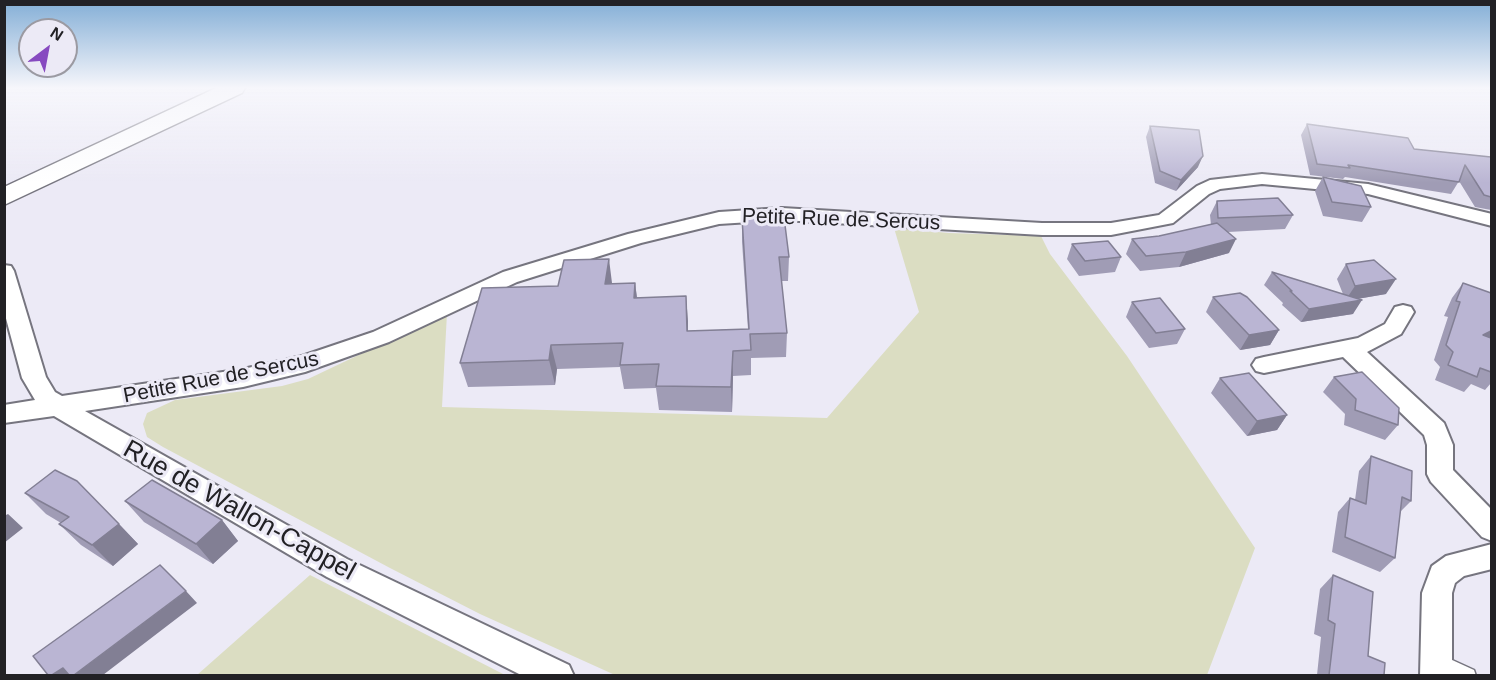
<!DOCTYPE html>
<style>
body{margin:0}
#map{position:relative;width:1496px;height:680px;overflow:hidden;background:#eceaf6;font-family:Helvetica,sans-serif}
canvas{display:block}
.frame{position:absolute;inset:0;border:6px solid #222125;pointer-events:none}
.north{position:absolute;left:18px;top:18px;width:60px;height:60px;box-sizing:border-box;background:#eceaf6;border:2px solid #9b9aa2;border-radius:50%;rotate:32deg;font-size:16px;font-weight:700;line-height:24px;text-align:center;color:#222125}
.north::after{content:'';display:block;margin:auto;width:21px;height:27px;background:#874ac0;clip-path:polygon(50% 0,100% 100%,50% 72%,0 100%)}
</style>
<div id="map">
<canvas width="1496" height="680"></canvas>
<div class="frame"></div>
<div class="north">N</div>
</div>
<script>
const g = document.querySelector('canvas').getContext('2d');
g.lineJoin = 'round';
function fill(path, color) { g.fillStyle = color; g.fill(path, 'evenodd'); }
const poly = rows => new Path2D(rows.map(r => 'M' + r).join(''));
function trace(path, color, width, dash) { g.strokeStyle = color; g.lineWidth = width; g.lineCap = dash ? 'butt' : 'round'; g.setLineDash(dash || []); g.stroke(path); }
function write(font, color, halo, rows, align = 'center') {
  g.font = font + ' Helvetica,sans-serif'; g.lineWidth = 6; g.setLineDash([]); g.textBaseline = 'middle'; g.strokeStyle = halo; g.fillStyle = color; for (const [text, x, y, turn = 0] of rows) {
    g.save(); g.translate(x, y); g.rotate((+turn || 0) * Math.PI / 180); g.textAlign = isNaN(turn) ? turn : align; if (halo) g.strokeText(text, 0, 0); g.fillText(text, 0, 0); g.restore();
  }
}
const green = poly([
 [894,228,949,233,1041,236,1050,254,1127,356,1255,548,1207,675,615,675,480,614,390,568,163,447,147,437,143,424,147,413,175,400,282,386,308,379,447,313,442,407,827,418,919,312],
 [310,575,505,675,197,675]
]);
const service = poly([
 [1439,654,1474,670,1476,676,1449,676,1433,668,1431,662,1433,656,1439,654]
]);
const minor = poly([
 [1262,174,1368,184,1492,214,1492,226,1368,194,1262,184,1220,189,1209,194,1173,223,1111,235,1042,235,782,220,719,224,641,243,517,282,389,342,305,372,243,387,85,411,347,559,569,665,574,676,523,676,327,577,54,416,4,423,4,405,35,400,22,378,4,311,4,265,11,266,14,271,46,377,55,392,62,396,243,369,302,356,373,332,503,272,628,234,719,212,782,208,1042,223,1111,223,1159,215,1197,186,1210,180,1262,174],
 [1403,305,1411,307,1414,312,1401,334,1367,352,1444,423,1453,445,1453,470,1492,510,1492,541,1482,537,1431,482,1427,474,1427,445,1424,435,1343,357,1264,373,1256,371,1252,365,1256,359,1264,357,1358,338,1385,324,1395,307,1403,305],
 [1492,544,1492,569,1464,576,1455,583,1452,593,1452,676,1420,676,1422,593,1432,566,1446,556,1492,544]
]);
const primary = poly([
 [216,88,245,88,242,93,4,205,4,187,216,88]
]);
const wall = poly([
 [1307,124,1414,149,1491,157,1491,210,1475,207,1459,181,1451,194,1345,177,1343,179,1310,175,1301,135],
 [1150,126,1198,167,1176,191,1155,183,1146,137],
 [1323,177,1371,207,1362,222,1323,216,1315,191],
 [1217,201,1293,215,1285,229,1228,232,1229,253,1179,267,1140,271,1126,254,1132,239,1159,236,1211,225,1210,215],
 [742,218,789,257,788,281,781,281,787,333,786,357,751,358,751,375,733,376,732,412,659,410,656,388,624,389,620,367,557,369,555,385,468,387,460,363,558,286,635,283,637,297,688,321,688,331,748,329,742,242],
 [1072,244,1121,257,1115,272,1079,276,1067,259],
 [1346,264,1386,294,1357,299,1353,314,1301,322,1282,305,1283,303,1264,285,1272,272,1343,294,1337,279],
 [1463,283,1491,293,1491,383,1485,390,1471,384,1464,392,1435,380,1440,367,1434,360,1448,317,1444,316,1452,298],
 [1213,297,1279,330,1270,345,1240,350,1206,312],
 [1132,302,1185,329,1177,344,1149,348,1126,317],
 [1334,377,1398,425,1385,440,1344,425,1345,414,1323,392],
 [1220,378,1287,415,1277,430,1247,436,1211,393],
 [1371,456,1411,501,1400,512,1395,558,1380,572,1332,552,1338,512,1350,498,1355,500,1359,471],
 [25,493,119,524,138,544,113,566,81,545,59,524,61,523,46,514],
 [125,501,222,520,238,541,213,564,144,522],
 [1333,575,1368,656,1384,675,1317,675,1321,637,1314,634,1320,589]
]);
const shadedWall = poly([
 [1203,156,1198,167,1176,191,1181,180],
 [1236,239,1229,253,1179,267,1186,252],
 [609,259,612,283,609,308,605,284],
 [1396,279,1386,294,1345,301,1355,286],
 [635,283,638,307,634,298],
 [686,296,688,321,688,355,687,331],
 [1362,300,1353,314,1301,322,1309,309],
 [1279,330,1270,345,1240,350,1249,335],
 [1491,331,1491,339,1483,335],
 [551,345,557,369,555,385,549,360],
 [733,351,733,376,732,412,731,387],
 [1287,415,1277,430,1247,436,1257,421],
 [8,514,23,528,4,543,4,516],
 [222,520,238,541,213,564,196,544],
 [119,524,138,544,113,566,92,545],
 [186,591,197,603,103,675,74,675],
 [63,668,72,675,52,675]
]);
const building = poly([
 [1307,124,1408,138,1414,149,1491,157,1491,197,1484,195,1465,165,1459,182,1348,165,1350,168,1317,164,1307,124],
 [1150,126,1199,130,1203,156,1181,180,1160,171,1150,126],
 [1323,177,1361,186,1371,207,1332,202,1323,177],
 [1278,198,1293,215,1218,218,1217,201,1278,198],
 [784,217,789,257,779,257,787,333,750,334,751,350,733,351,731,387,656,386,659,364,620,365,623,343,551,345,549,360,460,363,482,288,558,286,564,260,609,259,605,284,635,283,634,298,686,296,687,331,749,329,742,218,784,217],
 [1217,223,1236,239,1186,252,1146,256,1132,239,1159,236,1217,223],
 [1108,241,1121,257,1085,261,1072,244,1108,241],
 [1374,260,1396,279,1355,286,1346,264,1374,260],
 [1272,272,1362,300,1309,309,1290,291,1292,291,1272,272],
 [1463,283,1491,293,1491,331,1483,335,1491,338,1491,372,1480,368,1477,377,1448,365,1453,352,1446,345,1460,302,1456,301,1463,283],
 [1240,293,1247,297,1279,330,1249,335,1213,297,1240,293],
 [1160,298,1185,329,1156,333,1132,302,1160,298],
 [1362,372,1399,408,1398,425,1355,410,1356,399,1334,377,1362,372],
 [1249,373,1287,415,1257,421,1220,378,1249,373],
 [1371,456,1412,471,1411,501,1402,497,1395,558,1345,537,1350,498,1366,504,1371,456],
 [55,470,77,481,119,524,92,545,59,524,69,517,25,493,55,470],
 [152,480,222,520,196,544,125,501,152,480],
 [160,565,186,591,74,675,69,675,63,668,52,675,48,675,33,656,160,565],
 [1333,575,1373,592,1368,656,1385,663,1384,675,1329,675,1335,624,1328,620,1333,575]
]);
const streetNames = [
 ["Petite Rue de Sercus",841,220,2],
 ["Petite Rue de Sercus",221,378,-11]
];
const nearStreetnames = [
 ["Rue de Wallon-Cappel",239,511,29]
];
fill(green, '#dbddc2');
trace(service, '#76757f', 3);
trace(minor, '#76757f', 4);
trace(primary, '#76757f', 3);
fill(service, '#fff');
fill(minor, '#fff');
fill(primary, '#fff');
fill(wall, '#a09cb5');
fill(shadedWall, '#827f94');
fill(building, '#bab5d3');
trace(building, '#827f94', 1.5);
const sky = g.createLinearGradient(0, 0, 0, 183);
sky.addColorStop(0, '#83aed6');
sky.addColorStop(0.48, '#f6f6fb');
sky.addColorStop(1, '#f6f6fb00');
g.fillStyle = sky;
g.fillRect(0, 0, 1496, 183);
write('21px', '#222125', '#eceaf6', streetNames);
write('26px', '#222125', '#eceaf6', nearStreetnames);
</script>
